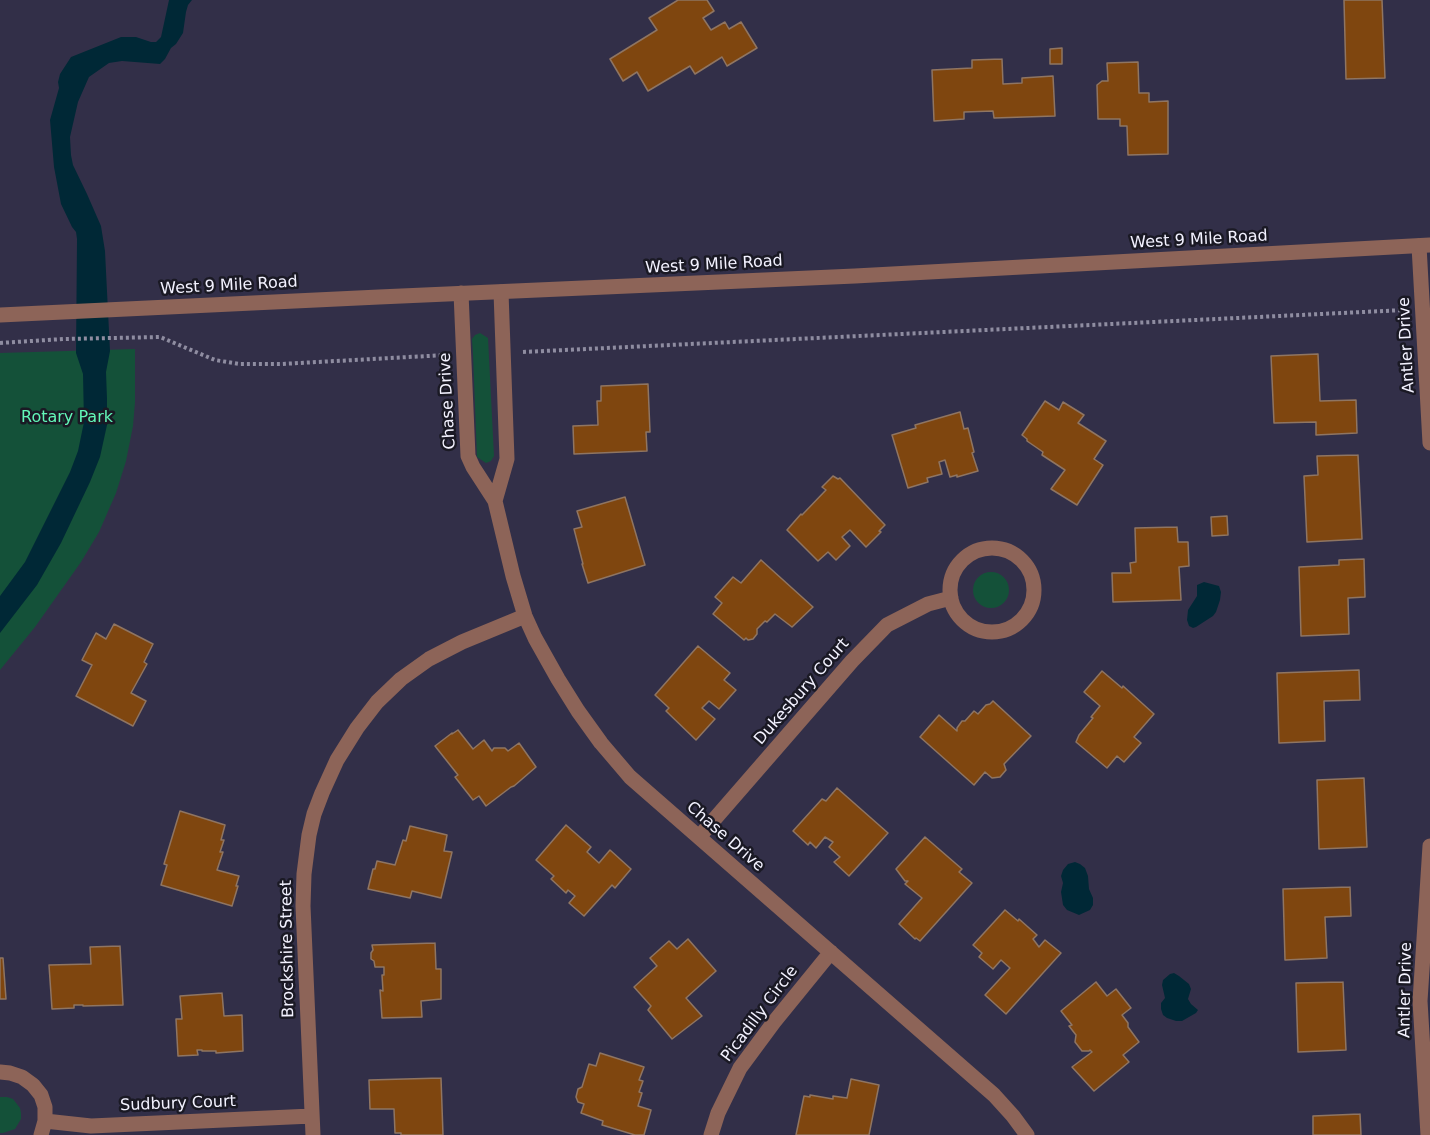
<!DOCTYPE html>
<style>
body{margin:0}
canvas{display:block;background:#322f48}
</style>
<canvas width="1430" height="1135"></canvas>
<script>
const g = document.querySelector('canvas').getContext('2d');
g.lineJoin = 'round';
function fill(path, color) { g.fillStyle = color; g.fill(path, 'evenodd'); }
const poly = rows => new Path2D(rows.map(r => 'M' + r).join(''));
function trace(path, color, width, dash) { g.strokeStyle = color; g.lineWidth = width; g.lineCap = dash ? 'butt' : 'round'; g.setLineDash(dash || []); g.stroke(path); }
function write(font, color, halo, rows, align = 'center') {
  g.font = font + ' "DejaVu Sans",sans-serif'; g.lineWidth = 5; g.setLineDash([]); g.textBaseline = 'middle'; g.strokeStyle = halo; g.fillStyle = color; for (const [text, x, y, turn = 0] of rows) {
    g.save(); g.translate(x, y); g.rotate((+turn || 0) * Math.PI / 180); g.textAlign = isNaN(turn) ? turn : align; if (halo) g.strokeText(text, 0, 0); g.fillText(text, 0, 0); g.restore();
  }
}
const green = poly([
 [480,333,488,338,494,456,491,461,486,463,477,457,473,354,472,339,475,335],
 [135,349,135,402,133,426,126,461,116,493,99,532,81,562,35,627,0,670,0,353],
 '973 590a18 18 0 1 1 36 0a18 18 0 1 1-36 0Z',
 [0,1097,7,1097,13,1099,20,1108,21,1113,21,1119,15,1129,3,1133,0,1133]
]);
const water = poly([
 [169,0,192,0,188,5,186,12,183,33,176,44,171,48,165,59,160,64,122,61,109,63,89,77,78,102,70,137,71,155,73,165,87,194,101,226,105,251,110,351,106,372,107,399,107,425,100,457,90,482,61,543,37,585,0,633,0,596,25,562,70,472,78,451,84,422,83,374,76,353,77,239,76,232,72,227,61,204,54,167,50,120,59,88,58,82,60,74,71,57,121,37,136,37,151,42,156,42,161,37],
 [1204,582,1219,586,1221,592,1220,600,1216,612,1213,616,1196,627,1193,628,1189,626,1187,620,1188,610,1197,596,1197,585],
 [1075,862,1080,864,1085,868,1088,876,1089,889,1093,898,1093,905,1090,910,1079,915,1067,910,1063,905,1061,892,1063,883,1061,876,1063,870,1068,864],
 [1174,973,1179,976,1189,984,1191,989,1188,999,1191,1004,1198,1010,1196,1013,1182,1021,1176,1021,1167,1018,1163,1015,1161,1009,1161,1003,1165,998,1162,985,1163,980,1170,974]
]);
const building = poly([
 [678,0,707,0,714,11,703,18,711,30,725,22,729,29,741,22,757,48,727,66,722,57,695,74,690,66,648,91,637,72,623,81,610,59,657,30,649,18,678,0],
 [1344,0,1382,0,1385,78,1346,79,1344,0],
 [1062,48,1062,64,1050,64,1050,49,1062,48],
 [1002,59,1003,84,1022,83,1022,78,1053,76,1055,116,994,118,993,111,964,112,964,119,934,121,932,70,972,68,972,60,1002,59],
 [1138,62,1139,93,1149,93,1149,102,1168,101,1168,154,1128,155,1127,126,1120,126,1120,119,1098,119,1097,85,1102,81,1108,81,1107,63,1138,62],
 [1318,354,1320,401,1356,400,1357,433,1316,435,1316,422,1274,423,1271,356,1318,354],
 [648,384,650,432,646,432,647,451,574,454,573,426,598,425,597,401,601,401,601,386,648,384],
 [1045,401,1059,410,1063,402,1084,415,1078,423,1106,441,1094,459,1103,465,1077,505,1051,489,1065,470,1042,455,1043,452,1027,441,1027,439,1022,435,1045,401],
 [960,412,964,429,968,428,974,452,972,453,978,471,957,477,957,475,950,477,945,460,939,462,942,474,927,478,928,482,908,488,892,435,916,428,915,425,960,412],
 [1358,455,1362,539,1307,542,1304,476,1318,475,1317,456,1358,455],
 [833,476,838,479,840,478,885,525,879,531,881,532,866,547,850,530,842,537,850,546,836,560,828,552,818,561,787,530,801,514,802,515,826,490,822,487,833,476],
 [625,497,645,565,588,583,582,564,583,564,574,529,582,527,577,511,625,497],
 [1227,516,1228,535,1212,536,1211,517,1227,516],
 [1177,527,1178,542,1188,542,1189,566,1179,567,1181,600,1113,602,1112,573,1131,573,1130,563,1136,562,1135,528,1177,527],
 [1364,559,1365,597,1348,598,1349,634,1301,636,1299,567,1339,565,1339,560,1364,559],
 [761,560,813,607,792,627,775,614,767,622,765,621,757,629,757,634,753,639,748,640,746,638,744,640,713,614,722,603,715,597,733,577,741,583,761,560],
 [114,624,153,644,144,662,147,664,131,693,146,701,133,726,76,696,92,665,82,660,96,633,106,639,114,624],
 [698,646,730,673,724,680,736,690,719,709,709,701,702,708,715,719,696,740,666,711,669,708,655,695,698,646],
 [1359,670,1360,700,1324,701,1325,741,1279,743,1277,673,1359,670],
 [1102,671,1122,688,1123,686,1154,714,1134,737,1141,743,1124,762,1117,756,1107,768,1076,742,1079,735,1093,718,1091,717,1100,706,1084,692,1102,671],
 [993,701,1031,736,1004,764,1006,770,1000,777,992,778,985,772,974,785,920,737,939,715,957,731,957,728,962,721,965,721,974,711,978,714,986,705,990,704,993,701],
 [458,730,473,749,484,740,492,751,494,748,505,748,508,751,519,743,536,767,514,786,511,787,486,806,479,796,473,800,455,777,458,775,435,746,452,733,452,734,458,730],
 [1364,778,1367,847,1319,849,1317,780,1364,778],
 [837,788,888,833,849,876,834,862,840,857,829,847,833,842,825,837,816,848,810,842,808,845,793,831,822,799,826,801,837,788],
 [180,811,225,825,221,840,224,840,220,852,223,852,217,870,239,876,236,886,238,886,232,906,161,885,167,865,164,864,180,811],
 [566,825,591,847,587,852,599,863,610,850,631,869,615,888,612,885,584,916,569,903,575,896,568,890,566,893,551,879,554,876,536,860,566,825],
 [410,826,447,835,444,851,452,852,441,898,412,891,410,898,368,889,373,869,375,869,377,861,395,865,403,840,406,841,410,826],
 [925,837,962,869,959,872,972,883,920,941,916,938,915,939,899,924,922,898,905,884,908,881,905,881,896,869,925,837],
 [1350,887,1351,916,1325,917,1327,958,1285,960,1283,889,1350,887],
 [1005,910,1018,921,1019,919,1037,935,1033,939,1039,947,1045,940,1061,953,1006,1014,985,995,1010,968,1001,960,993,969,979,957,982,953,973,945,1005,910],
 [688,939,716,971,686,998,702,1016,672,1039,648,1010,651,1006,634,987,657,966,650,958,669,941,677,949,688,939],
 [435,943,436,969,441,969,441,999,421,1001,422,1017,382,1018,380,990,383,991,382,975,384,975,384,967,375,967,374,961,371,959,371,953,373,950,372,945,435,943],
 [120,946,123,1005,83,1006,83,1005,74,1005,74,1008,52,1009,49,965,91,964,90,947,120,946],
 [0,958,3,958,6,999,0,999,0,958],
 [1096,982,1107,996,1116,989,1131,1008,1122,1015,1128,1023,1128,1027,1139,1042,1123,1055,1129,1062,1094,1091,1072,1067,1092,1052,1090,1050,1089,1051,1082,1051,1075,1042,1076,1035,1069,1026,1072,1025,1061,1011,1096,982],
 [1343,982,1346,1050,1298,1052,1296,983,1343,982],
 [222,993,224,1016,242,1015,243,1051,216,1053,216,1051,202,1051,202,1050,197,1050,198,1055,178,1056,176,1019,182,1019,180,996,222,993],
 [600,1053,644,1067,639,1080,643,1081,639,1092,642,1093,638,1106,651,1110,644,1135,635,1135,602,1125,603,1121,581,1113,584,1104,578,1102,576,1097,578,1089,582,1087,589,1064,596,1066,600,1053],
 [441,1078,443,1135,401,1135,401,1133,395,1133,394,1109,370,1109,369,1080,441,1078],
 [851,1079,879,1085,869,1135,796,1135,804,1096,810,1097,810,1095,833,1099,833,1096,847,1098,851,1079],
 [1360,1114,1361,1135,1313,1135,1313,1116,1360,1114]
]);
const path = poly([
 [0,343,63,339,160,337,215,360,239,364,281,364,446,355],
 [523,352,1405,310]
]);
const minor = poly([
 [1419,246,1430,443],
 [461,293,468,456,473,467,495,501,513,576,525,616,535,638,558,679,578,711,601,743,630,777,994,1095,1013,1116,1027,1135],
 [495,501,507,459,501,292],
 '950 590a42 42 0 1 1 84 0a42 42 0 1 1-84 0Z',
 [699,837,852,661,887,625,928,604,951,598],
 [0,1072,10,1073,22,1077,33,1085,41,1095,45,1107,45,1121,41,1135],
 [45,1121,91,1126,312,1116],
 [313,1135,303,906,304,874,309,835,314,814,322,793,337,760,357,728,377,702,401,679,429,659,462,642,525,616],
 [711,1135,718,1113,740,1068,774,1022,831,952],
 [1428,1135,1420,1001,1430,846]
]);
const tertiary = poly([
 [0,315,379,297,855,276,1430,245]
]);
const streetNames = [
 ["West 9 Mile Road",1199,240,-3],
 ["West 9 Mile Road",714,265,-3],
 ["West 9 Mile Road",229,286,-3],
 ["Antler Drive",1407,345,-93],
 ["Chase Drive",448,401,-93],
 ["Dukesbury Court",802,692,-49],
 ["Chase Drive",725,837,41],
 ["Brockshire Street",288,949,-91],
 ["Antler Drive",1406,990,-89],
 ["Picadilly Circle",760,1014,-53],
 ["Sudbury Court",178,1104,-2]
];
const parkNames = [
 ["Rotary Park",67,418]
];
fill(green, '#145139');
fill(water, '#002836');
fill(building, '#7f460f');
trace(building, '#8f7562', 1.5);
trace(path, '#8f8da1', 4, [3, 3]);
trace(minor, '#8d6458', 15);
trace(tertiary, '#8d6458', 15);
write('16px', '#f3f2ff', '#1a1924', streetNames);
write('16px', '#62f7b8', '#1a1924', parkNames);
</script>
